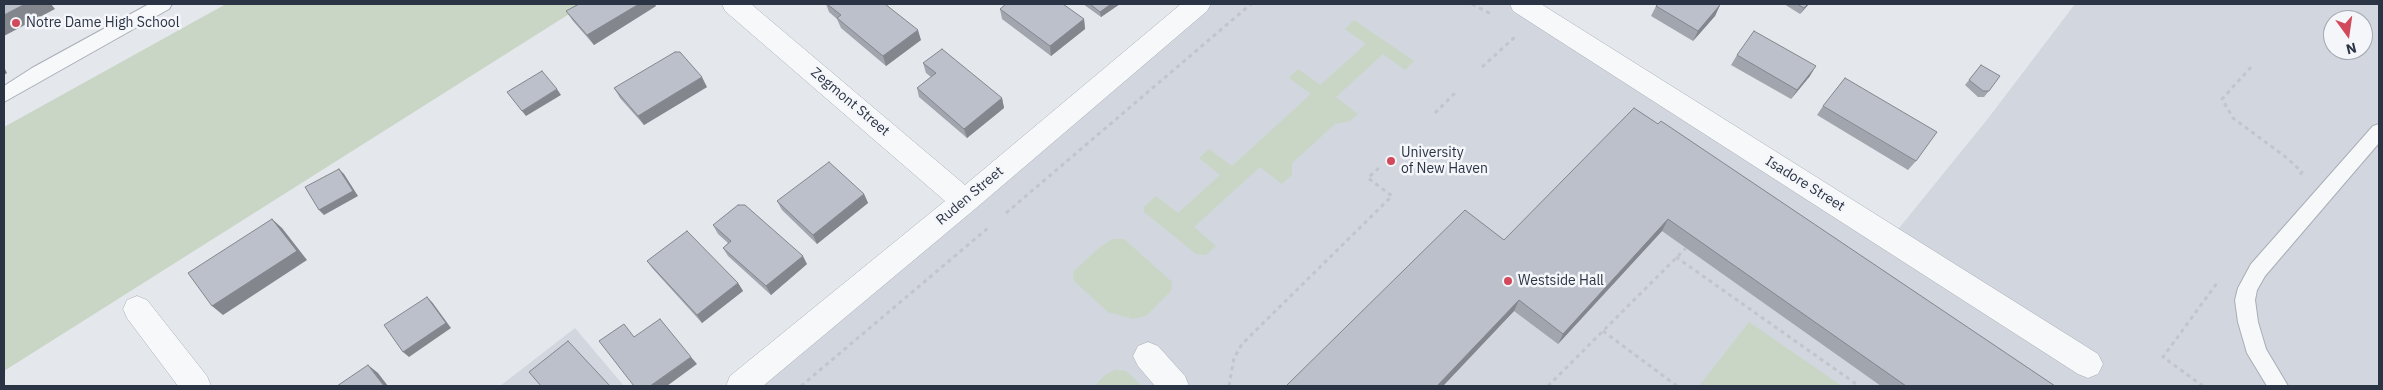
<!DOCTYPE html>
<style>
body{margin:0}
#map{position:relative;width:2383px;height:390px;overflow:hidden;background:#e4e7ec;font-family:"IBM Plex Sans",sans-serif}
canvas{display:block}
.frame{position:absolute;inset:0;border:5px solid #2b3445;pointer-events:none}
.north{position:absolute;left:2323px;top:10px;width:50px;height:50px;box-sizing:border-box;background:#f4f6f9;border:1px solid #a4a8b1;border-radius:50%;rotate:166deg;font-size:14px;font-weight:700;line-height:20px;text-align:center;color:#2b3445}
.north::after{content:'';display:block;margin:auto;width:18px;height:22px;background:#d1495b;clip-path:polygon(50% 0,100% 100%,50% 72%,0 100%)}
</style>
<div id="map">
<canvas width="2383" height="390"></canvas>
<div class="frame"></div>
<div class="north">N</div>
</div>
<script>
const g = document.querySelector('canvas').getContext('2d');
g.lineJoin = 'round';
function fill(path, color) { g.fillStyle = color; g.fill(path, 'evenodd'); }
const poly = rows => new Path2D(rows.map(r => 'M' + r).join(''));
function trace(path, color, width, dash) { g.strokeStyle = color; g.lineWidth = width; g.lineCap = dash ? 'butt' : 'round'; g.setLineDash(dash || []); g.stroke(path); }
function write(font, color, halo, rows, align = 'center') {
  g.font = font + ' "IBM Plex Sans",sans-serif'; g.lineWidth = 5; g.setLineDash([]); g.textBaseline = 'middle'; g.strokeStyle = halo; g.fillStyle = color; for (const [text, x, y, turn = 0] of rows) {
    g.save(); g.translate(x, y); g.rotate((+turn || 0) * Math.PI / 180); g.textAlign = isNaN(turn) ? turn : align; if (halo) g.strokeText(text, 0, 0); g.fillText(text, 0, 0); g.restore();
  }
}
const built = poly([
 [1198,4,1522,4,1891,238,1986,121,2075,4,2379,4,2379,386,741,386,965,201],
 [2333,20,2363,20,2363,50,2333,50],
 [575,328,624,386,500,386]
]);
const green = poly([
 [226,4,585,4,4,371,4,127],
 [1354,20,1414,61,1405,70,1383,54,1336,97,1358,114,1350,121,1335,124,1292,163,1292,175,1282,184,1260,167,1194,227,1216,246,1206,255,1196,254,1144,212,1144,207,1156,196,1178,213,1220,175,1199,158,1209,149,1232,166,1311,94,1289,78,1298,69,1320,85,1366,44,1345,29],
 [1113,239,1124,239,1172,282,1171,291,1146,316,1133,319,1108,312,1074,281,1073,272,1100,247],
 [1749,322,1842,386,1699,386],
 [1115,370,1126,371,1142,386,1094,386,1105,375]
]);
const path = poly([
 [1472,4,1491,14],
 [1482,67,1516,36],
 [2251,67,2222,99,2233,118,2287,158,2302,172,2298,177],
 [1435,113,1456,92],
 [1006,213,1251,4],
 [1676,257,1859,386],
 [1603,331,1677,386],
 [801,386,988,228],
 [1229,386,1234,358,1242,344,1392,196,1368,178,1381,166],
 [1548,386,1686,248],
 [2203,386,2163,357,2217,283]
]);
const lane = poly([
 [149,4,172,4,169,9,4,102,4,86,32,68,149,4],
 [2379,124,2379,143,2265,276,2257,290,2255,300,2258,322,2266,349,2288,386,2267,386,2247,353,2238,322,2235,300,2238,288,2251,264,2373,126,2379,124]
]);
const street = poly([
 [722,4,751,4,965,185,1181,4,1211,4,1207,11,975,209,763,386,726,386,730,376,945,201,725,11,722,4],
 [1510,4,1541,4,2098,354,2103,364,2098,374,2088,378,2078,374,1513,11,1510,4],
 [137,296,147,300,207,376,211,386,178,386,127,318,123,309,127,300,137,296],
 [1148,342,1158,346,1185,376,1189,386,1155,386,1138,366,1133,356,1138,346,1148,342]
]);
const wall = poly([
 [826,4,885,4,921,40,886,66,841,28,837,19,829,12],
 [1083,4,1120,4,1101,17],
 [1784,4,1809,4,1800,14],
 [1720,5,1715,16,1693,41,1651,16,1656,6],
 [656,6,594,45,573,21,566,11],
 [1000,9,1084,19,1085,29,1051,56,1002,19],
 [1737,55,1810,76,1791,99,1731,65],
 [923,63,1002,98,1004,108,967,138,919,97,917,88,931,77,926,73],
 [1981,65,1989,91,1984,97,1978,97,1965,85],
 [707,87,644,125,620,98,614,88],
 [1823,106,1916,161,1908,170,1817,115],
 [1658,124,2055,386,1881,386,1662,231,1558,344,1514,311,1443,386,1286,386,1504,240],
 [864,194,868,203,817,244,782,210,777,201],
 [713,225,807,264,771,295,728,256,723,248,728,243,718,234],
 [647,261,738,283,743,291,702,323,653,269]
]);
const shadedWall = poly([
 [25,4,51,4,55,9,4,36,4,15],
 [639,4,655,4,656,6,594,45,587,35],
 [1111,4,1120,4,1101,17,1100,12],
 [1808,4,1809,4,1800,14,1804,8],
 [1720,5,1715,16,1693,41,1698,31],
 [1084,19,1085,29,1051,56,1050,46],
 [918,30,921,40,886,66,883,56],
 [1816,66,1810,76,1791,99,1797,90],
 [4,67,7,73,4,75],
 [702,77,707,87,644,125,638,116],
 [557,89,561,95,526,116,522,111],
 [1002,98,1004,108,967,138,964,129],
 [339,169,344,174,358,196,324,215,319,210],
 [864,194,868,203,817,244,813,235],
 [272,219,282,228,307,260,223,315,212,306],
 [1668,219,1662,231,1558,344,1563,334],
 [803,256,807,264,771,295,766,286],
 [738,283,743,291,702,323,697,315],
 [427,297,432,302,451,328,409,357,403,352],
 [1519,300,1514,311,1443,386,1437,386],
 [691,357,697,364,667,386,650,386],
 [368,365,378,373,388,386,384,386]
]);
const building = poly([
 [4,4,25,4,4,15,4,4],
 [579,4,639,4,587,35,566,11,579,4],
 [827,4,885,4,918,30,883,56,837,18,841,15,827,4],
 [1006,4,1063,4,1084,19,1050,46,1000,9,1006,4],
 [1090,4,1111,4,1100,12,1090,4],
 [1658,4,1717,4,1720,5,1698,31,1656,6,1658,4],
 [1797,4,1808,4,1804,8,1797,4],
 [1754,31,1816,66,1797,90,1737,55,1754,31],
 [942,49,1002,98,964,129,917,88,936,73,923,63,942,49],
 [675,52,680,52,702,77,638,116,614,88,675,52],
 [1981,65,2000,76,1989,91,1983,91,1969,80,1981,65],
 [542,71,557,89,522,111,507,92,542,71],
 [1845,78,1937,132,1916,161,1823,106,1845,78],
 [1634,108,1658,124,1661,121,2055,386,1906,386,1668,219,1563,334,1519,300,1437,386,1286,386,1465,210,1504,240,1634,108],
 [829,162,864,194,813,235,777,201,829,162],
 [339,169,353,191,319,210,305,187,339,169],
 [738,205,745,205,803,256,766,286,723,248,731,241,713,225,738,205],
 [272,219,297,251,212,306,188,273,272,219],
 [687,231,738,283,697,315,647,261,687,231],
 [427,297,446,323,403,352,384,325,427,297],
 [660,319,691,357,650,386,634,386,599,341,624,324,634,337,660,319],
 [568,341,610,386,541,386,529,372,568,341],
 [368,365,384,386,337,386,368,365]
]);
const markers = [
 [16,23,5,"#d1495b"],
 [1391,161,5,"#d1495b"],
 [1508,281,5,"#d1495b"]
];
const poiNames = [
 ["Notre Dame High School",26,23],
 ["University",1401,153],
 ["of New Haven",1401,169],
 ["Westside Hall",1518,281]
];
const streetNames = [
 ["Zegmont Street",850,102,40],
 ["Isadore Street",1805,184,32],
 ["Ruden Street",970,196,-40]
];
fill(built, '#d2d6de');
fill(green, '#c9d6c5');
trace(lane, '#a9aeb7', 2);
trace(street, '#a9aeb7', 1);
trace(path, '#c2c5cb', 3, [4, 4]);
fill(lane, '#f7f8fa');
fill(street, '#f7f8fa');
fill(wall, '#a1a5ae');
fill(shadedWall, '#83868d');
fill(building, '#bbc0ca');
trace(building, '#83868d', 1);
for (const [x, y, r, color] of markers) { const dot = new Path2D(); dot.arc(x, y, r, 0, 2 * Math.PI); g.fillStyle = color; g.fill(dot); trace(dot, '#f4f6f9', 2); }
write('14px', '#2b3445', '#f4f6f9', poiNames, 'left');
write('14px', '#2b3445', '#f4f6f9', streetNames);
</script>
